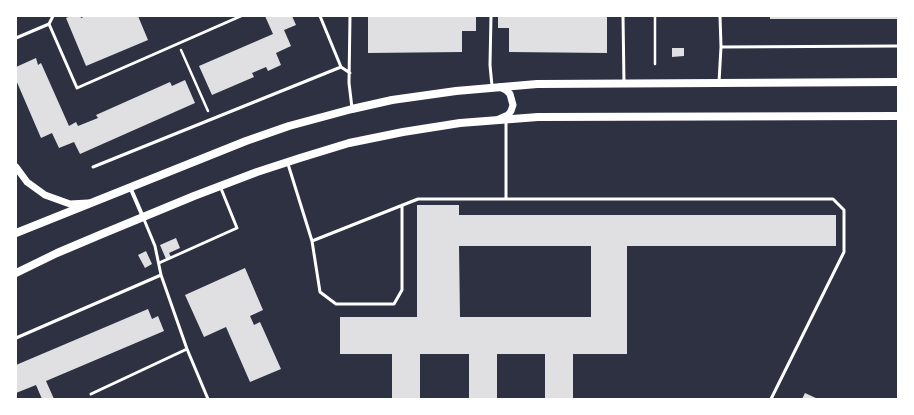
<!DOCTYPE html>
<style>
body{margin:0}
#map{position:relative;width:914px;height:415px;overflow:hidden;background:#2d3142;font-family:"Sofia Sans Condensed",sans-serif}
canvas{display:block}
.frame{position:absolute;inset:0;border:17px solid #fff;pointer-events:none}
</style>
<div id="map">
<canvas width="914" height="415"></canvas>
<div class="frame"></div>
</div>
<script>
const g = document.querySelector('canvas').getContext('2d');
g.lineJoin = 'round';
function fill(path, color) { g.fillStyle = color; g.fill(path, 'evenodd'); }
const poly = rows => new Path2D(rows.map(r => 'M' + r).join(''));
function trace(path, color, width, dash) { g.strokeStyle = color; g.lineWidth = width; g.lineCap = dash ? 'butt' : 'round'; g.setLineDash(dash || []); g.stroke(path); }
const building = poly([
 [71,16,80,16,81,18,86,16,138,16,148,40,86,66,66,18],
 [265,16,292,16,296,25,284,30,291,46,276,53,281,65,268,71,266,67,252,73,254,77,212,95,199,66,273,34],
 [368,16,476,16,476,31,462,31,462,52,368,53],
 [498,16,607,16,607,53,509,52,509,28,498,28],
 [770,16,898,16,898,19,770,19],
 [672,48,684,48,684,56,672,57],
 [36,58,38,65,41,63,69,126,76,122,78,126,98,118,96,115,170,82,172,86,185,80,195,103,80,154,74,142,59,148,52,133,41,138,16,80,16,74,17,74,16,67],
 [417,205,459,205,459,215,836,215,836,246,627,246,627,354,573,354,573,399,545,399,545,354,497,354,497,399,469,399,469,354,420,354,420,399,392,399,392,354,340,354,340,317,417,317],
 [459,246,591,246,591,317,460,317],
 [176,238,180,248,169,253,171,257,166,259,160,245],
 [146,251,152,264,145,268,138,255],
 [245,268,263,310,250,316,254,325,260,322,281,369,250,382,226,327,204,337,185,295],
 [148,309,152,319,158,316,164,331,46,381,54,399,42,399,36,385,16,393,16,365],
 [805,393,818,399,802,399]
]);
const path = poly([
 [181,50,208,111],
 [655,64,655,16]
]);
const service = poly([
 [320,16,341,67,350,73],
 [350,16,349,83,352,108],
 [491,16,490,65,492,86],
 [623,16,624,83],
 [49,24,53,16],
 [16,38,49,24,77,88,241,16],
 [721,47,898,46],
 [719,82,721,47,720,16],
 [288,164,312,241,418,199,506,199,506,119],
 [93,167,341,67],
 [506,199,833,199,844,210,844,252,771,399],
 [143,217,155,246,161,275,187,349,208,399],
 [312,241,320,292,336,304,394,304,402,290,402,205],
 [159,263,237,228,220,186],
 [16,338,161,275],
 [91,394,187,349]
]);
const minor = poly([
 [130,187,143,217]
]);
const tertiary = poly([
 [499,119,508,115,511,111,513,105,510,94,506,90,500,87],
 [16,167,27,182,45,195,70,204,88,203]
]);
const secondary = poly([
 [16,233,246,141,289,126,352,109,392,100,456,91,537,84,898,82],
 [16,273,57,253,102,234,194,196,257,172,300,158,349,143,403,132,460,123,538,117,898,116]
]);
fill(building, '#e0e0e3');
trace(path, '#fff', 2.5);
trace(service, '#fff', 3);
trace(minor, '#fff', 4);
trace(tertiary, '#fff', 7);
trace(secondary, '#fff', 8);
</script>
